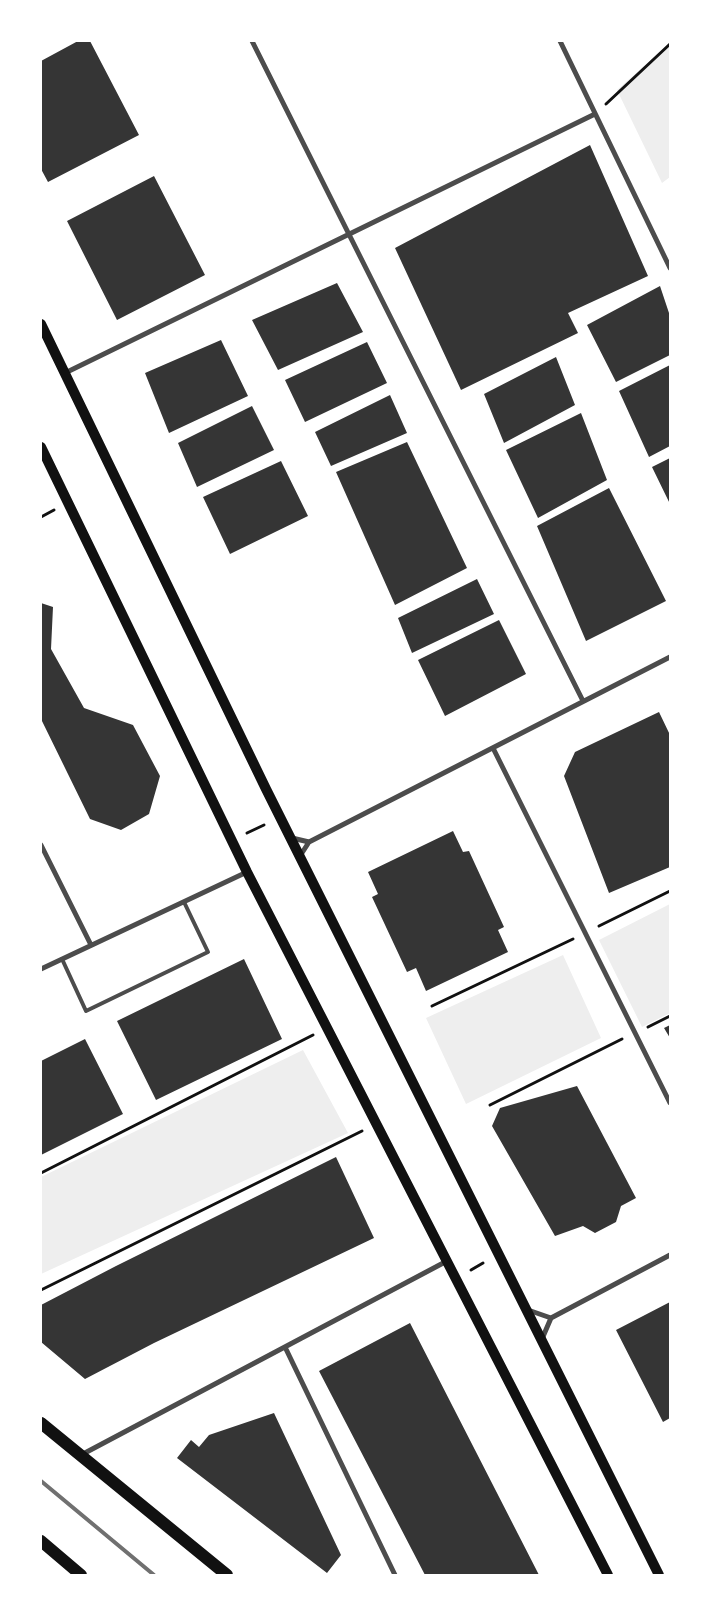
<!DOCTYPE html>
<style>
body{margin:0}
#map{position:relative;width:711px;height:1616px;overflow:hidden;background:#fff;font-family:"Public Sans",sans-serif}
canvas{display:block}
.frame{position:absolute;inset:0;border:42px solid #fff;pointer-events:none}
</style>
<div id="map">
<canvas width="711" height="1616"></canvas>
<div class="frame"></div>
</div>
<script>
const g = document.querySelector('canvas').getContext('2d');
g.lineJoin = 'round';
function fill(path, color) { g.fillStyle = color; g.fill(path, 'evenodd'); }
const poly = rows => new Path2D(rows.map(r => 'M' + r).join(''));
function trace(path, color, width, dash) { g.strokeStyle = color; g.lineWidth = width; g.lineCap = dash ? 'butt' : 'round'; g.setLineDash(dash || []); g.stroke(path); }
const green = poly([
 [670,43,670,177,662,183,617,90],
 [670,904,670,1013,642,1027,599,940],
 [563,955,601,1038,466,1104,426,1018],
 [303,1050,348,1133,41,1274,41,1177]
]);
const building = poly([
 [78,41,90,41,139,135,48,182,41,169,41,61],
 [590,145,648,276,568,313,578,333,461,390,395,248],
 [154,176,205,275,117,320,67,221],
 [337,283,363,332,278,370,252,320],
 [660,286,670,316,670,355,616,382,587,325],
 [221,340,248,396,169,433,145,373],
 [367,342,387,383,305,422,285,380],
 [556,357,575,405,504,443,484,394],
 [670,365,670,446,649,457,619,391],
 [390,395,407,433,331,466,315,432],
 [252,406,274,450,197,487,178,443],
 [581,413,607,480,538,518,506,450],
 [407,442,467,568,395,605,336,472],
 [670,458,670,504,652,467],
 [281,461,308,516,230,554,203,497],
 [609,488,666,601,586,641,537,526],
 [477,579,494,614,412,653,398,618],
 [41,603,53,607,51,649,84,708,133,725,160,776,149,814,121,830,90,819,41,719],
 [499,620,526,674,445,716,418,660],
 [659,712,670,735,670,867,609,893,564,776,575,752],
 [453,831,463,852,469,851,504,927,498,930,508,952,426,991,416,968,407,972,372,897,378,894,368,872],
 [244,959,282,1039,156,1100,117,1021],
 [670,1025,670,1038,664,1028],
 [85,1039,123,1114,41,1155,41,1061],
 [577,1086,636,1198,621,1206,616,1222,595,1233,583,1226,555,1236,492,1126,500,1108],
 [336,1157,374,1238,154,1343,85,1379,41,1342,41,1305,116,1266],
 [670,1302,670,1418,663,1422,616,1330],
 [410,1323,539,1575,425,1575,319,1371],
 [274,1413,341,1555,327,1573,177,1458,191,1440,199,1447,209,1435]
]);
const path = poly([
 [606,104,670,44],
 [41,517,54,510],
 [247,833,264,825],
 [599,926,670,891],
 [432,1006,573,939],
 [648,1027,670,1016],
 [490,1105,622,1039],
 [41,1173,313,1035],
 [471,1270,483,1263],
 [41,1290,362,1131]
]);
const service = poly([
 [62,959,86,1011,208,952,184,902]
]);
const minor = poly([
 [252,41,583,701],
 [560,41,670,268],
 [65,373,595,114],
 [493,748,670,1103],
 [292,838,309,842],
 [41,845,91,945],
 [300,856,309,842,670,657],
 [41,969,247,872],
 [528,1310,551,1318],
 [542,1339,551,1318,670,1255],
 [285,1347,395,1575],
 [81,1455,447,1261]
]);
const secondary = poly([
 [41,324,266,789,659,1575],
 [41,447,247,872,608,1575]
]);
const primary = poly([
 [41,1423,227,1575],
 [41,1541,81,1575]
]);
const rail = poly([
 [41,1481,154,1575]
]);
fill(green, '#eee');
fill(building, '#353535');
trace(path, '#111', 3);
trace(service, '#4c4c4c', 4);
trace(minor, '#4c4c4c', 5);
trace(secondary, '#111', 10);
trace(primary, '#111', 12);
trace(rail, '#707070', 4);
</script>
